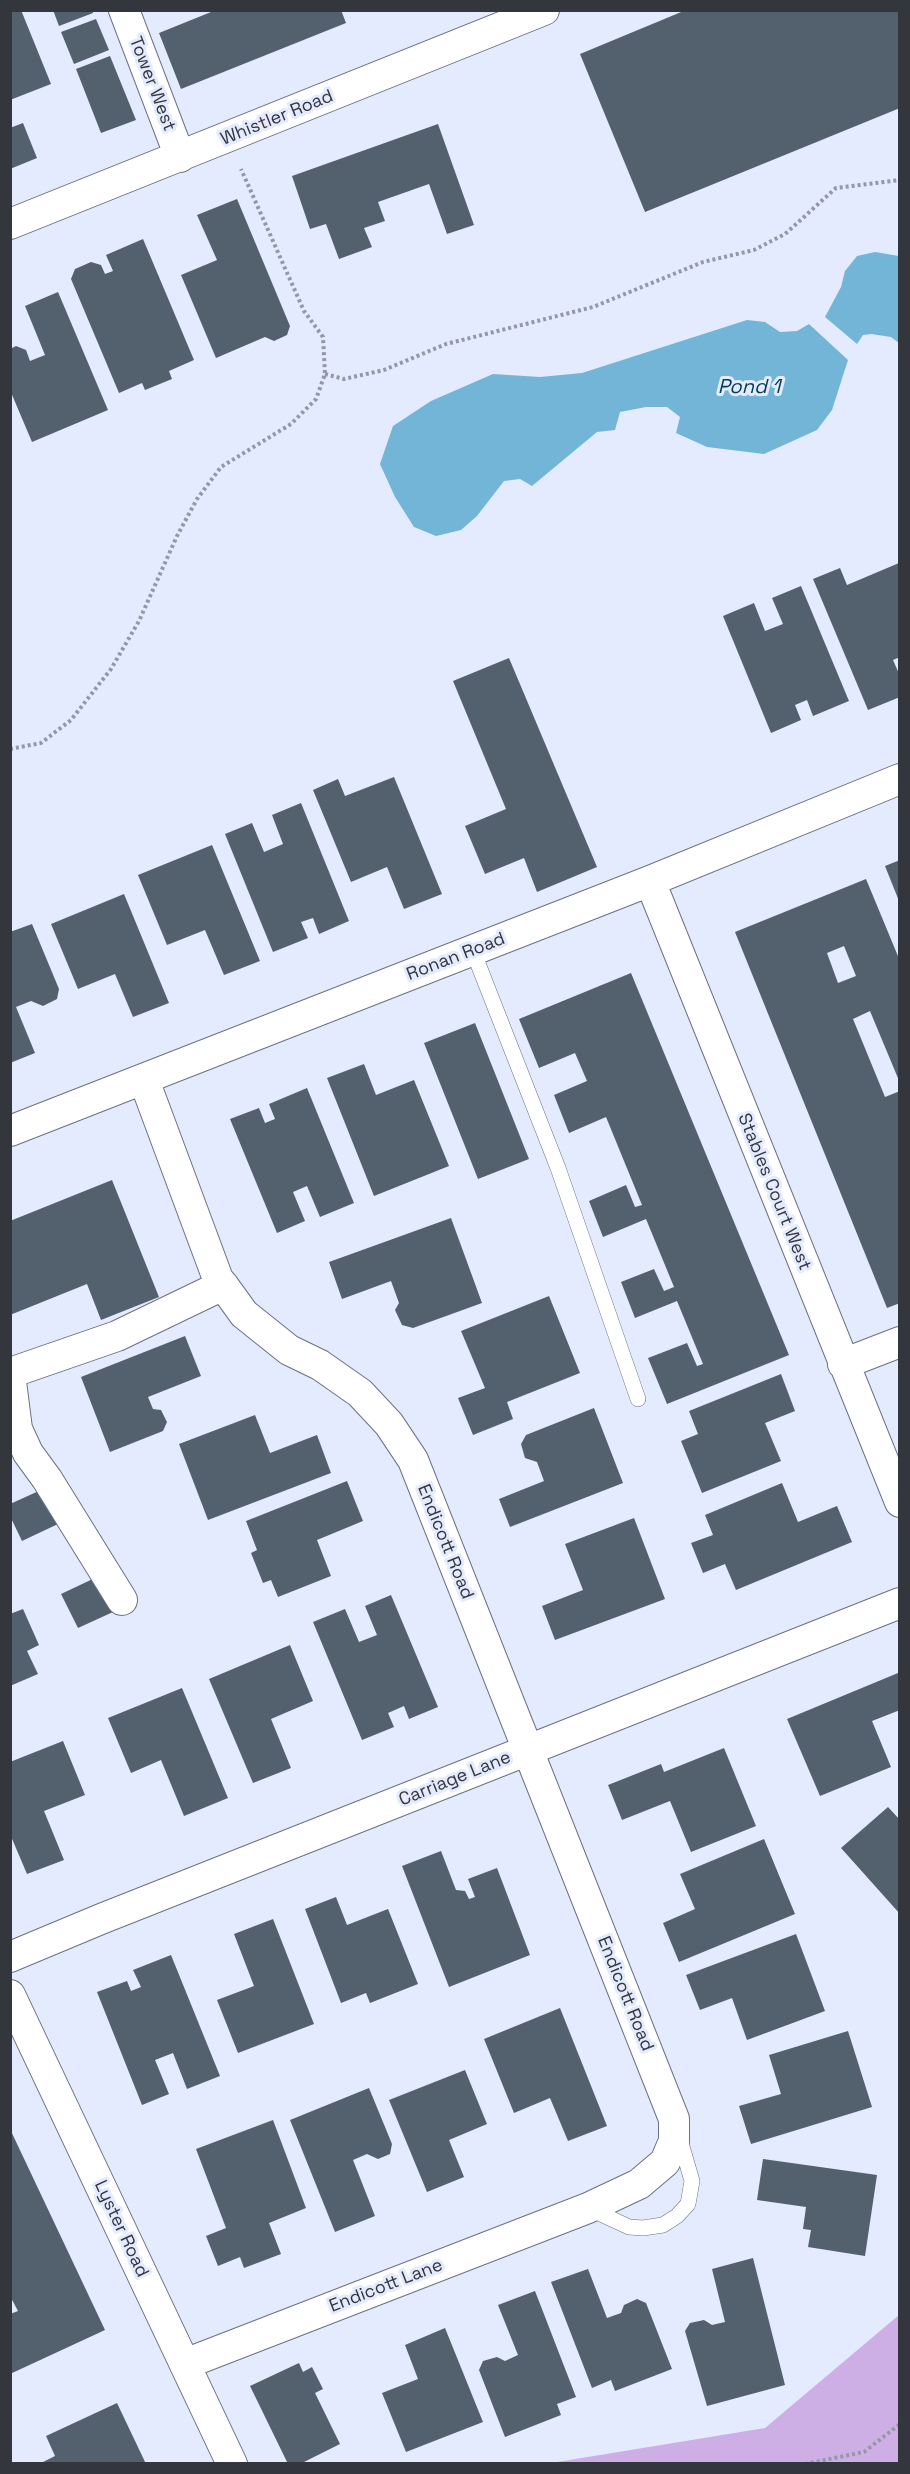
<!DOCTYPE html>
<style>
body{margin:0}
#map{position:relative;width:910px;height:2474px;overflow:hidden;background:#e4ebfe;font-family:"Space Grotesk",sans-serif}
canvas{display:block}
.frame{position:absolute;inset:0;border:12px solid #33363d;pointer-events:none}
</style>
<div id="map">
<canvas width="910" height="2474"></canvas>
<div class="frame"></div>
</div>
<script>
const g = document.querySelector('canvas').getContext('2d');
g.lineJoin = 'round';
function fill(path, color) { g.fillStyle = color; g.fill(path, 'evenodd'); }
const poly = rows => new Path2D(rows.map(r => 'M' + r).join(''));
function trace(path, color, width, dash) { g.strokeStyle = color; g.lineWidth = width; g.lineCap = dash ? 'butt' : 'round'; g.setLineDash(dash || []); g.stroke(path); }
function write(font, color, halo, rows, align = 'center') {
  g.font = font + ' "Space Grotesk",sans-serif'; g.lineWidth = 6; g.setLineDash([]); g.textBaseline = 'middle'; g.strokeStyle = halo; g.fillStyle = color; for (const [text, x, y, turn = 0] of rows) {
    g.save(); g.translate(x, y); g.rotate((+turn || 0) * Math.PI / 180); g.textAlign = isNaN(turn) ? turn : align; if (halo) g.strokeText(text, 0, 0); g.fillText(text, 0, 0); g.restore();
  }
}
const green = poly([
 [899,2315,899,2463,551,2463,765,2428]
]);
const water = poly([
 [875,252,899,256,899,343,891,337,871,334,863,335,857,344,825,317,841,287,845,271,857,256],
 [747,320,765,322,780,332,797,331,809,324,848,360,832,410,817,430,764,454,707,447,676,433,680,417,667,407,646,407,620,412,615,430,597,432,532,486,520,479,504,481,477,516,461,530,436,536,414,527,395,497,380,464,393,426,431,401,493,374,540,377,582,373]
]);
const building = poly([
 [10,10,21,10,51,84,10,100],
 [53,10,93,10,93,13,59,26],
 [216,10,341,10,346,23,181,89,159,33],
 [686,10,900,10,900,108,645,212,580,54],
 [96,19,109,50,74,64,61,32],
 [110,56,136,120,101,133,76,69],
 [23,123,37,158,10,169,10,128],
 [438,124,474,225,447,234,429,184,378,202,385,221,364,228,372,247,339,259,326,224,310,229,292,176],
 [237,199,290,326,287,335,274,341,265,337,216,358,181,275,217,260,197,215],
 [143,239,194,360,169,371,172,379,145,390,142,383,119,393,71,279,75,269,91,262,101,265,105,274,113,271,106,255],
 [58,292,108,410,32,442,10,390,10,349,16,346,26,350,30,361,45,355,25,306],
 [899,563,900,657,893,660,900,676,900,697,868,710,813,579,840,568,847,585],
 [801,586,849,701,813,716,807,700,795,705,801,720,771,733,723,616,754,603,765,631,783,624,772,598],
 [509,658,597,867,537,892,524,858,485,874,465,826,506,809,453,681],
 [394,777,442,894,404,909,387,867,351,882,313,790,338,779,345,796],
 [301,803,349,921,319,934,313,918,301,922,308,938,273,952,225,834,252,823,264,852,283,844,272,815],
 [212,845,260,961,224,975,205,930,167,945,138,875],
 [900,860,900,901,899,901,885,866],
 [866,879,900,961,900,1083,870,1011,853,1019,885,1097,900,1091,900,1303,887,1308,735,932],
 [844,946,856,976,838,983,827,953],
 [124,894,169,1003,133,1017,115,974,78,989,51,924],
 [32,924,59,989,57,999,43,1006,31,1001,16,1007,35,1053,10,1063,10,932],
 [631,973,789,1355,667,1404,648,1358,687,1343,697,1366,703,1364,677,1301,635,1318,621,1282,654,1269,664,1291,674,1287,646,1219,603,1237,589,1201,626,1185,635,1207,642,1205,606,1117,569,1133,554,1095,587,1081,575,1053,539,1068,519,1019],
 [475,1023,529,1159,478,1179,424,1043],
 [364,1064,376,1095,414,1080,449,1166,374,1196,327,1078],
 [307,1088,354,1203,320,1217,307,1186,293,1192,305,1221,277,1233,230,1119,259,1108,265,1123,275,1119,269,1104],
 [112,1180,159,1297,101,1320,87,1284,10,1315,10,1221],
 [451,1218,482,1303,413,1328,402,1325,395,1310,399,1303,391,1281,342,1299,329,1262],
 [549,1296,580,1373,507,1402,513,1419,473,1435,458,1398,485,1388,461,1331],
 [185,1336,201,1376,148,1397,153,1409,161,1410,167,1422,163,1431,110,1452,81,1377],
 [781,1374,795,1411,765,1423,781,1461,702,1493,681,1441,698,1434,689,1411],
 [594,1408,623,1483,510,1527,499,1499,544,1481,537,1462,525,1458,521,1444,526,1435],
 [255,1415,270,1453,317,1435,331,1473,208,1520,179,1444],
 [347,1481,363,1521,317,1540,331,1576,278,1597,271,1580,263,1583,251,1553,257,1550,246,1521],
 [782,1483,798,1522,837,1506,852,1542,736,1590,725,1564,703,1573,691,1543,713,1535,705,1515],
 [41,1490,58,1524,22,1541,10,1516,10,1504],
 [634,1518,665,1599,555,1640,542,1606,583,1590,565,1544],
 [97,1577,113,1612,78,1628,61,1594],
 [391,1595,438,1707,409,1719,404,1706,388,1713,394,1727,362,1740,313,1622,345,1609,359,1642,377,1635,365,1606],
 [23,1609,39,1645,27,1651,38,1674,10,1686,10,1614],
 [290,1645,313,1701,271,1719,291,1768,253,1783,209,1679],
 [898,1673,900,1710,872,1721,891,1767,820,1796,787,1719],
 [182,1688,228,1798,184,1816,161,1760,131,1773,108,1718],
 [63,1741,85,1795,44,1811,64,1860,27,1874,10,1834,10,1762],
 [724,1748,756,1826,691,1852,670,1801,622,1820,608,1785,661,1764,664,1772],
 [888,1807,900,1820,900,1914,841,1848],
 [764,1839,795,1914,679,1962,663,1923,695,1909,680,1874],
 [441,1851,456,1890,465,1891,469,1899,475,1897,468,1879,497,1868,530,1955,449,1987,402,1866],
 [336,1897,347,1925,388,1909,418,1984,370,2003,366,1993,341,2003,305,1909],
 [273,1919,314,2024,238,2053,217,2000,254,1986,234,1934],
 [796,1934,825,2011,747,2040,732,1998,700,2010,686,1975],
 [171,1955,220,2076,187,2089,173,2053,155,2060,169,2094,142,2105,97,1992,127,1981,131,1991,141,1987,133,1970],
 [560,2008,607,2126,568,2141,550,2098,514,2113,484,2039],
 [848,2031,872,2107,751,2144,739,2106,781,2094,769,2055],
 [465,2070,487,2124,449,2140,464,2177,427,2192,389,2100],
 [369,2088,392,2144,390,2154,378,2159,367,2154,353,2160,375,2216,335,2232,290,2120],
 [273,2120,306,2208,269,2223,281,2254,244,2268,240,2257,218,2266,206,2236,226,2228,196,2149],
 [10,2129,105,2330,10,2374,10,2314,18,2311,10,2296],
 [763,2159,877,2175,865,2256,808,2247,811,2230,803,2229,806,2207,757,2200],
 [753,2258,785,2385,707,2406,685,2331,690,2323,704,2320,712,2325,725,2322,712,2269],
 [588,2269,607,2318,621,2313,624,2305,637,2299,646,2303,672,2369,615,2391,611,2380,592,2388,551,2282],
 [535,2291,576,2397,557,2404,561,2415,505,2437,479,2370,483,2361,497,2357,505,2361,518,2355,498,2305],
 [445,2328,483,2422,406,2452,382,2393,418,2379,405,2345],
 [299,2363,303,2372,312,2367,323,2389,315,2393,340,2444,300,2464,288,2464,250,2386],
 [117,2403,146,2464,39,2464,55,2456,46,2436]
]);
const path = poly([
 [325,374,344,379,384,370,446,344,593,307,703,262,754,250,785,234,836,188,900,180],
 [10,749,41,743,71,720,111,669,139,621,177,536,197,499,221,467,291,424,316,399,325,374,323,337,304,311,241,169],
 [805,2464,864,2452,900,2424]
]);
const service = poly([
 [473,951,558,1168,638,1399],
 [588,2208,629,2227,643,2228,663,2225,677,2216,688,2204,692,2181,679,2136]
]);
const minor = poly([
 [124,10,180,157],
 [10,224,544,10],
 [650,881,900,1502],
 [144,1080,218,1279,223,1285,244,1314,289,1350,320,1365,360,1393,389,1424,413,1460,674,2119,674,2141,665,2162,639,2184,588,2208,185,2364],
 [10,1131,650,881,900,779],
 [843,1364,900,1342],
 [10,1373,117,1336,223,1285],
 [10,1374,17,1429,28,1453,47,1479,122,1600],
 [10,1957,101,1919,900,1603],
 [10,1995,232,2464]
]);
const streetNames = [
 ["Tower West",152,84,69],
 ["Whistler Road",277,118,-22],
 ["Ronan Road",456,957,-21],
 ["Stables Court West",774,1192,68],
 ["Endicott Road",445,1542,68],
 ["Carriage Lane",455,1779,-22],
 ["Endicott Road",625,1994,68],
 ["Lyster Road",121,2229,65],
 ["Endicott Lane",386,2286,-21]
];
const waterNames = [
 ["Pond 1",749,388]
];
fill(green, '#ceafe5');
fill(water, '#73b5d6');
fill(building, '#53606e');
trace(service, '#6b7182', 16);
trace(minor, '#6b7182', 32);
trace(path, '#9398a6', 4, [3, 3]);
trace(service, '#fff', 15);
trace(minor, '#fff', 30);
write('18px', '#33363d', '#e4ebfe', streetNames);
write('italic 20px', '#003c53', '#e4ebfe', waterNames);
</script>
